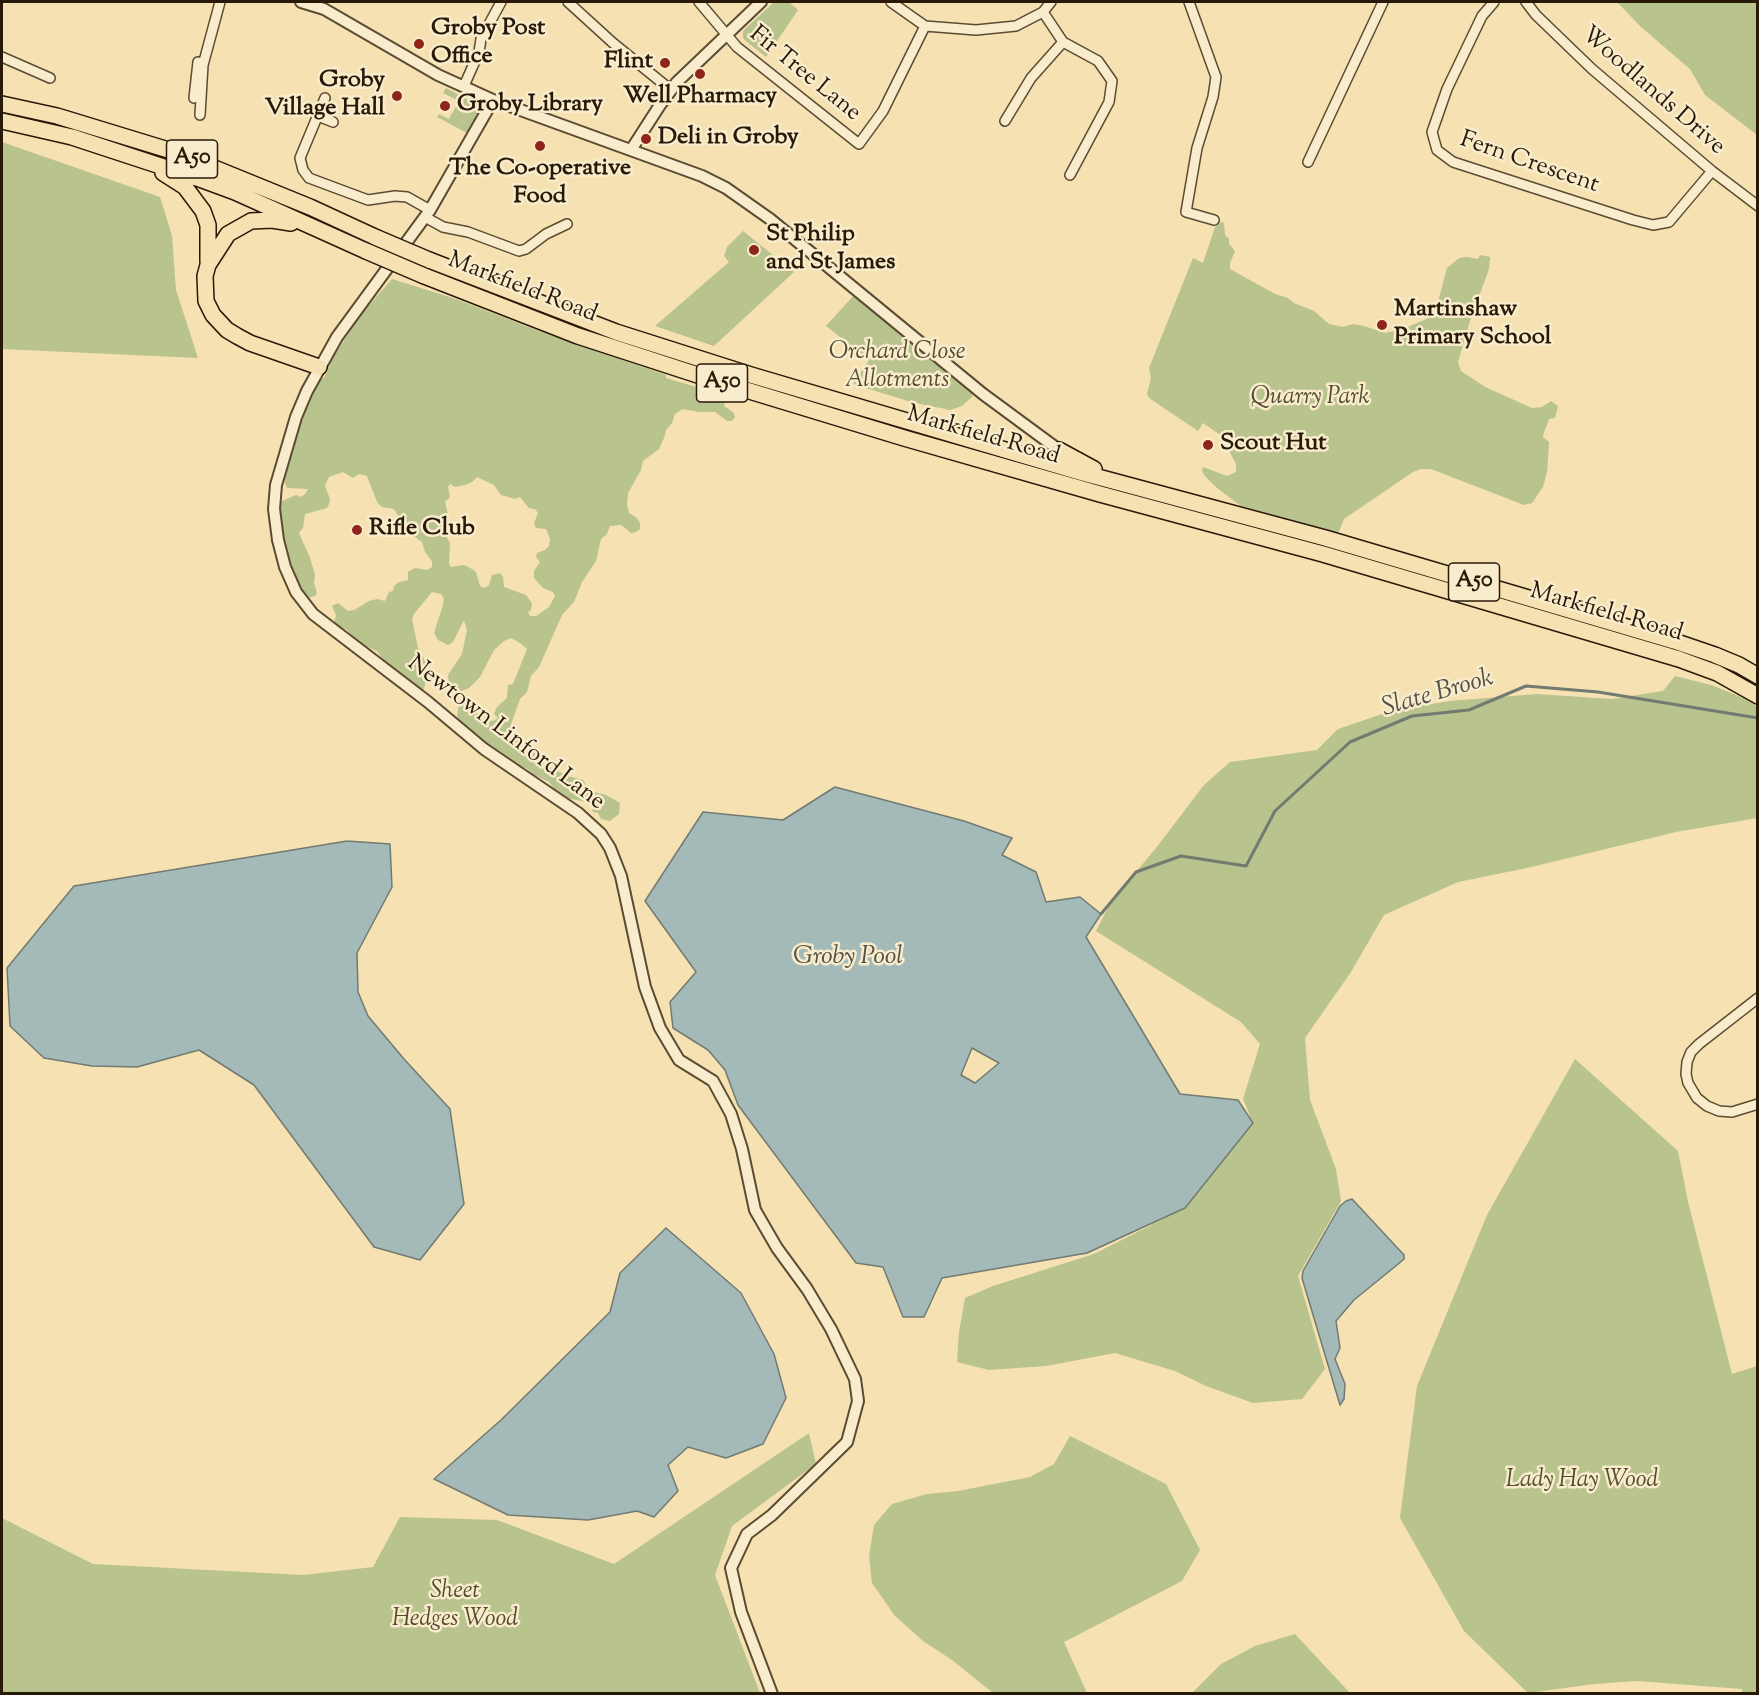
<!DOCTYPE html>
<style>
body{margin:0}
#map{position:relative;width:1759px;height:1695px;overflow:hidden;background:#f5e1b1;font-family:"Sorts Mill Goudy",serif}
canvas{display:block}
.frame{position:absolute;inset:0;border:3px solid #281908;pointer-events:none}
</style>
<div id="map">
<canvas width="1759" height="1695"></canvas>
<div class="frame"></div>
</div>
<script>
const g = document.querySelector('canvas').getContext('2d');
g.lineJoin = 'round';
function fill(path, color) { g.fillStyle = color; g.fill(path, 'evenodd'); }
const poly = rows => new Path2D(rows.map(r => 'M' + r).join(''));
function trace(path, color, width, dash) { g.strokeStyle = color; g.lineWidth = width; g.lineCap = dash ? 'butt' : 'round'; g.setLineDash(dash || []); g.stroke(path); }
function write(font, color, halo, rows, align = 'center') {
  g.font = font + ' "Sorts Mill Goudy",serif'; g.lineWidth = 5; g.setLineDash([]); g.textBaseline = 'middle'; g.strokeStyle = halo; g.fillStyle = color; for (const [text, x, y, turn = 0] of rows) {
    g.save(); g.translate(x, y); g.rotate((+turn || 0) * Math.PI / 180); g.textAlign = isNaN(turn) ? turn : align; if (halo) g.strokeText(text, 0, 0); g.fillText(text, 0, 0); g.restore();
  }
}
const green = poly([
 [774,2,789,2,798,10,766,57,746,41,743,38,743,31],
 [1617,2,1757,2,1757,135,1705,95,1690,69,1641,27],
 [446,88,476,104,479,110,467,133,437,117,439,114,449,119,459,101,443,93],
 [2,142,160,197,172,236,176,290,198,358,2,349],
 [1221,222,1224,223,1225,235,1229,239,1229,244,1235,251,1230,263,1230,269,1275,294,1288,298,1294,303,1314,311,1329,324,1343,327,1353,324,1364,326,1385,333,1403,329,1431,317,1435,313,1447,268,1459,258,1467,257,1478,259,1480,255,1490,257,1489,269,1469,324,1458,362,1461,371,1485,387,1532,408,1542,407,1551,401,1558,406,1555,418,1549,419,1543,435,1543,437,1549,442,1547,472,1543,487,1532,503,1524,505,1431,469,1421,469,1413,472,1344,519,1338,534,1241,506,1217,488,1204,475,1202,470,1203,467,1227,476,1236,472,1236,464,1225,443,1225,438,1203,423,1198,431,1149,398,1147,394,1151,378,1149,368,1193,258,1203,263,1215,227],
 [743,231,794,272,714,346,655,326,729,262,724,256,727,247],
 [392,279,456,299,539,331,666,375,666,378,700,388,717,390,726,397,724,406,733,412,735,417,732,421,727,421,715,412,699,412,683,409,675,414,672,423,666,430,664,438,659,449,643,461,641,470,628,493,627,505,629,513,637,518,640,523,640,529,636,532,631,533,621,525,610,526,607,534,601,539,596,561,582,582,574,602,562,615,539,667,531,676,527,692,520,699,510,727,510,731,519,739,522,748,540,754,543,757,544,764,568,776,583,780,588,788,594,792,606,795,620,803,619,814,610,821,601,819,598,813,593,812,592,806,588,802,560,797,549,782,534,775,526,768,517,767,463,727,457,718,459,702,467,702,484,718,493,721,498,718,494,714,497,707,507,698,508,685,513,684,527,649,520,643,511,638,504,641,494,650,480,677,469,688,457,693,450,692,448,675,462,654,467,630,464,620,453,642,448,645,438,640,434,633,443,605,444,598,441,594,432,592,414,614,412,619,418,648,430,669,423,691,417,688,400,672,387,666,377,651,358,643,347,630,334,624,336,615,332,606,338,603,348,611,354,610,369,601,377,599,385,601,389,592,393,591,394,586,399,582,408,580,408,572,415,568,427,570,432,567,432,561,425,552,422,542,412,535,410,527,403,523,394,509,382,507,377,502,367,476,359,474,353,478,343,472,329,477,325,486,330,499,329,504,327,508,305,514,303,528,299,533,310,558,315,574,314,583,317,593,315,596,308,598,301,596,291,571,290,560,281,534,278,503,296,495,301,497,305,494,308,489,287,488,285,483,283,467,289,421,298,420,308,407,318,379,324,378,333,358,358,318],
 [477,477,494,485,501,495,515,499,520,497,529,508,535,509,538,513,534,523,536,528,546,529,550,539,549,546,545,550,537,553,536,557,540,562,534,571,534,578,543,588,553,592,555,596,549,607,536,616,530,616,528,612,531,610,532,603,526,595,504,587,503,577,500,573,492,575,489,585,485,588,480,586,476,572,472,569,464,565,451,567,449,564,450,543,442,530,442,525,448,515,445,502,450,497,448,487,450,484,455,487,465,485,472,482],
 [855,294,970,390,973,396,962,406,950,410,911,402,853,384,869,360,826,326],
 [1675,676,1711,685,1751,701,1757,708,1757,818,1676,832,1527,868,1458,882,1384,915,1351,972,1305,1038,1310,1100,1336,1169,1341,1201,1298,1276,1325,1369,1302,1399,1253,1403,1206,1386,1175,1371,1115,1353,1046,1366,989,1370,957,1362,959,1332,965,1298,993,1286,1094,1254,1185,1208,1253,1123,1243,1099,1260,1044,1241,1022,1096,931,1111,902,1156,848,1204,785,1230,762,1317,750,1338,729,1394,710,1450,701,1537,694,1612,699,1663,691],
 [1575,1059,1678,1151,1688,1202,1732,1374,1757,1366,1757,1693,1742,1693,1742,1689,1637,1681,1594,1684,1528,1693,1464,1631,1400,1518,1417,1386,1487,1215],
 [809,1433,816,1464,732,1526,715,1575,760,1693,2,1693,2,1518,93,1564,303,1575,373,1567,400,1517,497,1520,614,1564],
 [1070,1436,1166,1484,1200,1550,1182,1581,1064,1642,1087,1693,993,1693,952,1660,923,1641,895,1616,872,1583,869,1556,874,1525,892,1504,927,1494,958,1491,1030,1477,1054,1464],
 [1295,1634,1350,1693,1192,1693,1221,1664,1255,1646]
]);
const water = poly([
 [835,787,964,821,1012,838,1002,855,1036,872,1046,902,1080,897,1101,914,1086,937,1180,1094,1238,1100,1253,1123,1185,1208,1087,1253,942,1278,924,1317,903,1317,883,1267,856,1263,738,1105,725,1070,708,1050,673,1028,670,1002,696,972,645,901,703,812,783,820,835,787],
 [972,1048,999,1063,975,1083,961,1075,972,1048],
 [347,841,390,844,392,887,357,953,358,992,368,1016,404,1059,450,1109,464,1204,420,1260,374,1247,254,1085,199,1050,137,1067,92,1066,44,1058,10,1026,7,968,74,886,347,841],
 [1352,1199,1404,1255,1404,1259,1397,1265,1354,1300,1336,1321,1340,1348,1335,1359,1345,1384,1344,1399,1340,1405,1302,1278,1303,1271,1340,1206,1346,1201,1352,1199],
 [666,1228,741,1293,774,1354,786,1398,763,1444,726,1458,688,1447,668,1465,678,1491,654,1517,637,1511,588,1520,508,1515,434,1479,501,1420,610,1312,620,1273,666,1228]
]);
const stream = poly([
 [1101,914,1136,872,1181,856,1246,866,1275,811,1350,742,1412,716,1469,710,1526,686,1598,692,1758,718]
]);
const minor = poly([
 [568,2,613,43,671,90],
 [699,2,737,47,859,144,883,111,925,26],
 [891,2,925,26,976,30,1016,26,1043,12,1051,2],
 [1189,2,1216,77,1213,97,1197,148,1186,212,1214,220],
 [1494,2,1482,16,1447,89,1432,132,1437,150,1453,162,1633,220,1653,225,1669,222,1712,171],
 [1526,2,1536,15,1592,69,1712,171,1758,206],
 [1043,12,1063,42,1098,61,1112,81,1109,102,1070,175],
 [2,57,50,78],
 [464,86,479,52,481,39,501,2],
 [194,98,198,62],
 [325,98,300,158,303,170,309,178,368,200,395,196,407,197,430,210],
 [200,115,203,65,220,2],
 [318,116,333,122],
 [1005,121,1031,78,1063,42],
 [1308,162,1383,2],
 [425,217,443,227,468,232,519,251,526,249,546,234,567,224],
 [1758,998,1699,1044,1691,1052,1687,1062,1686,1074,1688,1083,1697,1098,1707,1106,1719,1111,1732,1112,1758,1104]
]);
const tertiary = poly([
 [301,2,324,9,438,75,493,100,702,176,726,188,770,219,983,394,1059,450],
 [493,100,430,210,337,337,307,391,296,417,276,485,274,509,278,540,285,567,296,592,313,614,428,702,484,749,578,813,601,834,610,848,621,876,645,987,660,1028,679,1060,713,1081,731,1114,742,1149,755,1210,777,1248,807,1289,831,1329,855,1379,858,1401,847,1442,772,1515,747,1534,731,1568,741,1612,772,1694],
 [631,150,660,105,677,82,761,2]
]);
const trunk = poly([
 [2,104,57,116,175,152,310,207,375,237],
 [2,121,72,137,197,178,235,192,366,251],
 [163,173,185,187,203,211,208,225,208,262],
 [291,223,272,220,251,221,228,234,208,265,205,276,206,301,213,315,227,330,237,336,250,343,319,367],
 [429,260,616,332,751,375,1083,473,1325,538,1674,641,1715,655,1739,665,1758,676],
 [422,275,578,336,710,379,904,438,1100,494,1323,554,1679,659,1717,673,1758,696],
 [1059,450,1094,469]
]);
const trunkBridge = poly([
 [375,237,429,260],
 [366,251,422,275]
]);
const markers = [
 [419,44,6,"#8f2418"],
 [665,63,6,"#8f2418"],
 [700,74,6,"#8f2418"],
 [397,96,6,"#8f2418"],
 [445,106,6,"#8f2418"],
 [646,139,6,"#8f2418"],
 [540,146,6,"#8f2418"],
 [754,250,6,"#8f2418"],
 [1382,325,6,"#8f2418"],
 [1208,445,6,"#8f2418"],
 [357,530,6,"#8f2418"]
];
const shields = [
 [192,159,51],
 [722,383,51],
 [1474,582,51]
];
const shieldNames = [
 ["A50",192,159],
 ["A50",722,383],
 ["A50",1474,582]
];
const poiNames = [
 ["Groby Post",431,30],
 ["Office",431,58],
 ["Flint",653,63,"right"],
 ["Groby",385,82,"right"],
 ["Village Hall",385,110,"right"],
 ["Well Pharmacy",700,98,"center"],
 ["Groby Library",457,106],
 ["Deli in Groby",658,139],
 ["The Co-operative",540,170,"center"],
 ["Food",540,198,"center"],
 ["St Philip",766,236],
 ["and St James",766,264],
 ["Martinshaw",1394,311],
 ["Primary School",1394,339],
 ["Scout Hut",1220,445],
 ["Rifle Club",369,530]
];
const streetNames = [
 ["Fir Tree Lane",804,75,39],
 ["Woodlands Drive",1652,92,41],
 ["Fern Crescent",1529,164,19],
 ["Markfield Road",522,289,21],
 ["Markfield Road",983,437,16],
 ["Markfield Road",1606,614,16],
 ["Newtown Linford Lane",505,734,37]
];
const parkNames = [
 ["Orchard Close",897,354],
 ["Allotments",897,382],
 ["Quarry Park",1310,399],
 ["Lady Hay Wood",1582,1482],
 ["Sheet",455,1593],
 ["Hedges Wood",455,1621]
];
const waterNames = [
 ["Slate Brook",1438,695,-16],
 ["Groby Pool",848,959]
];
fill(green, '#b8c38e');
fill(water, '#a3bab8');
trace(water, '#727a72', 1.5);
trace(stream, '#727a72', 3);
trace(minor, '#5b4b32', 12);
trace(tertiary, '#5b4b32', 14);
trace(trunk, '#281908', 18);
trace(minor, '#f8eccc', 9);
trace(tertiary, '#f8eccc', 10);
trace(trunk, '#f5e1b1', 15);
trace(trunkBridge, '#281908', 18, []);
trace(trunkBridge, '#f5e1b1', 15);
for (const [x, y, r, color] of markers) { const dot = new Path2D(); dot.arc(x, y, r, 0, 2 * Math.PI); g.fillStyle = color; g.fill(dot); trace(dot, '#f8eccc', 2); }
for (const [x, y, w] of shields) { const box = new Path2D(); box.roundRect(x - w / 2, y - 19, w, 38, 4.5); g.fillStyle = '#f8eccc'; g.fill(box); trace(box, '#281908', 1.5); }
write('bold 22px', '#281908', null, shieldNames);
write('bold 24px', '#281908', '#f8eccc', poiNames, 'left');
write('24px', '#281908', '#f8eccc', streetNames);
write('italic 24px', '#534c30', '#f8eccc', parkNames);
write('italic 26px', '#535146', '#f8eccc', waterNames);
</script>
